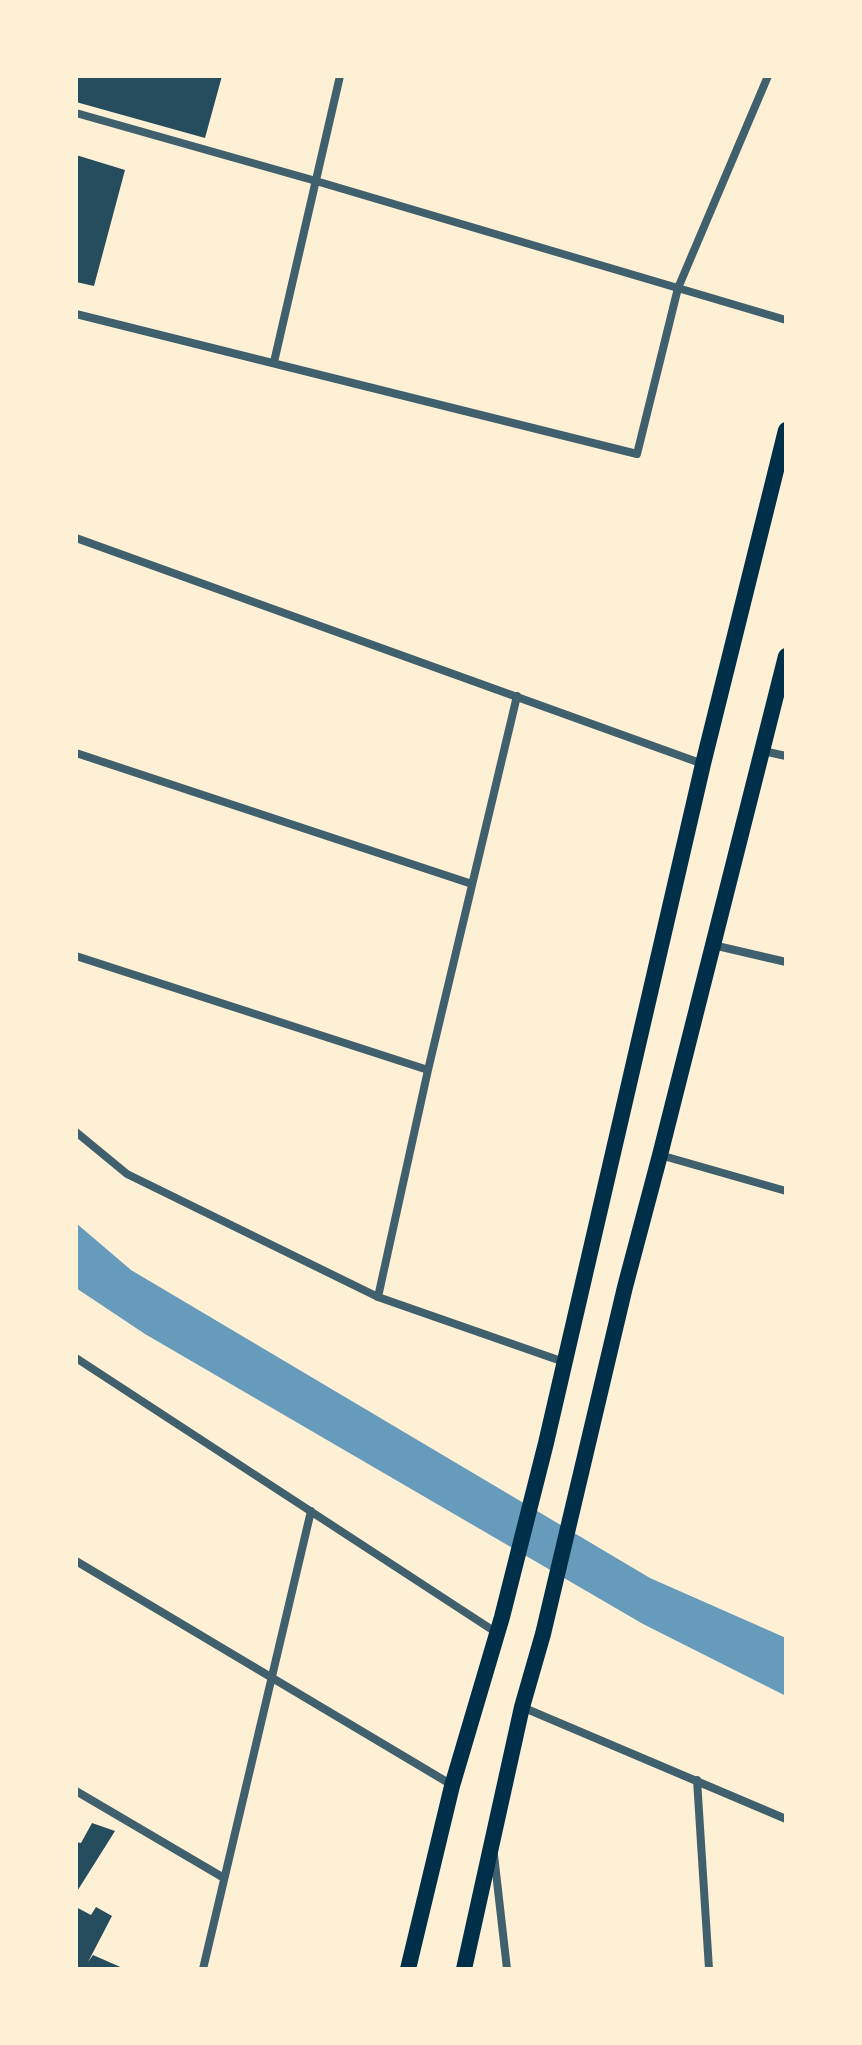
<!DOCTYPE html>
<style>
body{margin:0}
#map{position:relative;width:862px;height:2045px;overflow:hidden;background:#fdf0d5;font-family:"Source Sans 3",sans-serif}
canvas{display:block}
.frame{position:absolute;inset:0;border:78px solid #fdf0d5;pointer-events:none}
</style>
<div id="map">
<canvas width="862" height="2045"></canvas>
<div class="frame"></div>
</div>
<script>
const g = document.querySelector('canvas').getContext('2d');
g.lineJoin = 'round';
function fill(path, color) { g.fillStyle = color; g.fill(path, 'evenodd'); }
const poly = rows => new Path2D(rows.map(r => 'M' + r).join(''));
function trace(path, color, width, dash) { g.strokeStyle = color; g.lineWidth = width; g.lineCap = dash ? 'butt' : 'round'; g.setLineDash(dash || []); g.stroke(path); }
const water = poly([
 [76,1223,131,1270,650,1578,786,1638,786,1696,643,1624,145,1334,76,1288]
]);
const building = poly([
 [76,76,222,76,205,138,76,102],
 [76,155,125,170,94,286,76,282],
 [92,1823,115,1831,76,1893,76,1842,81,1843],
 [76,1907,91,1915,96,1907,112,1916,88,1962,93,1955,125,1969,76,1969]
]);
const minor = poly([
 [76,113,316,181,786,320],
 [76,314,637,454,678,288,768,76],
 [274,362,340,76],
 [76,538,703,764],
 [763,751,786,756],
 [76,753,472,884],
 [713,945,786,962],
 [76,956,428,1070],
 [76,1132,127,1174,378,1297,564,1362],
 [660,1155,786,1191],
 [378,1297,428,1070,517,696],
 [76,1358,497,1633],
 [76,1561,452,1785],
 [522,1707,786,1819],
 [697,1780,709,1969],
 [76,1791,224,1878],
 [494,1855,507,1969],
 [203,1969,311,1511]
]);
const secondary = poly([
 [408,1969,452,1786,502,1617,546,1443,703,764,786,430],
 [464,1969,522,1707,543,1634,625,1287,660,1155,786,656]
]);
fill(water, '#669bbc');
fill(building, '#264d5e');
trace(minor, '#3f606c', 8);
trace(secondary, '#003049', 16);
</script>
